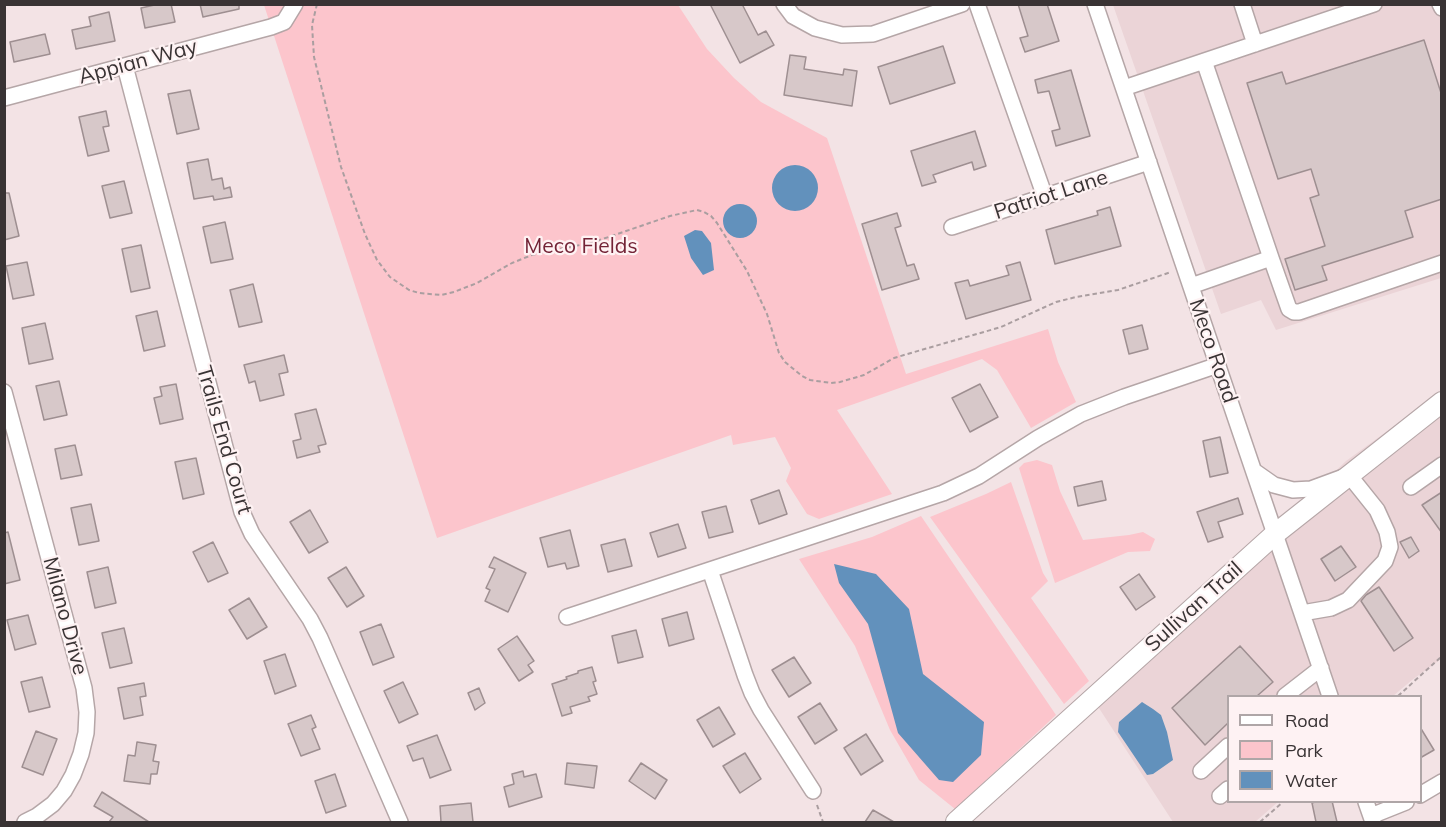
<!DOCTYPE html>
<style>
body{margin:0}
#map{position:relative;width:1446px;height:827px;overflow:hidden;background:#f3e3e5;font-family:Mulish,sans-serif}
canvas{display:block}
.frame{position:absolute;inset:0;border:6px solid #393334;pointer-events:none}
.legend{position:absolute;left:1227px;top:695px;width:195px;height:108px;box-sizing:border-box;background:#fef2f3;border:2px solid #afa6a7;margin:0;padding:8px 10px;list-style:none;font-size:18px;color:#393334}
.legend li{display:flex;align-items:center;gap:12px;height:30px}
.legend b{width:30px;border:2px solid #afa6a7}
</style>
<div id="map">
<canvas width="1446" height="827"></canvas>
<div class="frame"></div>
<ul class="legend">
<li><b style="height:8px;background:#fff"></b>Road</li>
<li><b style="height:16px;background:#fcc5cc"></b>Park</li>
<li><b style="height:16px;background:#6291bc"></b>Water</li>
</ul>
</div>
<script>
const g = document.querySelector('canvas').getContext('2d');
g.lineJoin = 'round';
function fill(path, color) { g.fillStyle = color; g.fill(path, 'evenodd'); }
const poly = rows => new Path2D(rows.map(r => 'M' + r).join(''));
function trace(path, color, width, dash) { g.strokeStyle = color; g.lineWidth = width; g.lineCap = dash ? 'butt' : 'round'; g.setLineDash(dash || []); g.stroke(path); }
function write(font, color, halo, rows, align = 'center') {
  g.font = font + ' Mulish,sans-serif'; g.lineWidth = 4.5; g.setLineDash([]); g.textBaseline = 'middle'; g.strokeStyle = halo; g.fillStyle = color; for (const [text, x, y, turn = 0] of rows) {
    g.save(); g.translate(x, y); g.rotate((+turn || 0) * Math.PI / 180); g.textAlign = isNaN(turn) ? turn : align; if (halo) g.strokeText(text, 0, 0); g.fillText(text, 0, 0); g.restore();
  }
}
const built = poly([
 [1113,5,1441,5,1441,278,1276,330,1261,300,1221,314],
 [1441,392,1441,659,1412,680,1393,696,1228,696,1228,802,1278,802,1255,822,1173,822,1095,702,1346,461]
]);
const green = poly([
 [264,5,678,5,707,49,734,78,761,102,827,138,906,374,1048,329,1058,362,1076,402,1031,428,997,370,982,359,837,410,892,494,819,519,807,514,786,481,791,468,775,437,733,445,731,435,437,538],
 [1037,460,1052,465,1060,491,1083,540,1129,535,1143,532,1155,539,1150,551,1128,552,1055,583,1019,468,1024,463],
 [1011,482,1043,573,1048,581,1031,598,1089,681,1064,704,930,517,986,494],
 [921,516,1056,715,955,809,919,780,890,730,855,646,799,559,872,537]
]);
const water = poly([
 '772 188a23 23 0 1 1 46 0a23 23 0 1 1-46 0Z',
 '723 221a17 17 0 1 1 34 0a17 17 0 1 1-34 0Z',
 [695,230,702,231,711,243,714,270,703,275,691,258,684,236],
 [834,564,876,574,909,609,923,674,984,722,981,755,953,782,939,780,898,733,868,624,839,583],
 [1142,702,1153,709,1161,715,1167,732,1173,760,1153,774,1147,775,1118,732,1119,722]
]);
const building = poly([
 [159,4,171,4,175,22,145,28,141,8,159,4],
 [200,4,239,4,239,9,203,17,200,4],
 [710,4,742,4,758,35,766,31,774,45,740,63,710,4],
 [1018,4,1047,4,1059,41,1025,52,1020,38,1028,36,1018,4],
 [109,12,115,41,76,49,72,30,91,26,89,17,109,12],
 [45,34,50,54,14,62,10,42,45,34],
 [1424,40,1442,96,1442,199,1405,211,1413,237,1322,266,1327,280,1295,290,1285,259,1325,246,1310,198,1319,195,1311,169,1278,179,1247,83,1282,72,1286,84,1424,40],
 [943,46,955,83,890,104,878,67,943,46],
 [790,55,806,57,804,69,843,75,844,69,857,71,852,106,784,95,790,55],
 [1071,70,1090,136,1056,146,1052,131,1060,129,1049,91,1038,93,1035,80,1071,70],
 [190,90,199,129,177,134,168,94,190,90],
 [106,111,109,126,103,127,109,151,88,156,79,117,106,111],
 [975,131,986,166,974,170,972,162,933,175,936,182,922,186,911,151,975,131],
 [208,159,212,180,222,178,224,189,230,187,232,197,214,200,213,196,194,199,187,163,208,159],
 [124,181,132,213,110,218,102,186,124,181],
 [4,193,9,193,19,236,4,240,4,193],
 [1110,207,1121,246,1055,264,1046,230,1098,215,1097,211,1110,207],
 [897,213,901,226,895,228,907,266,914,264,919,279,882,290,862,224,897,213],
 [225,222,233,259,211,263,203,227,225,222],
 [141,245,150,288,131,292,122,249,141,245],
 [27,262,34,295,13,299,6,266,27,262],
 [1020,262,1031,300,966,319,955,283,968,280,970,286,1009,275,1006,266,1020,262],
 [253,284,262,322,239,327,230,290,253,284],
 [157,311,165,346,144,351,136,316,157,311],
 [45,323,53,359,29,364,22,328,45,323],
 [1142,325,1148,349,1129,354,1123,330,1142,325],
 [284,355,288,372,279,374,284,395,260,401,255,381,249,383,244,365,284,355],
 [59,381,67,415,44,420,36,386,59,381],
 [176,384,183,419,160,424,154,398,162,396,160,387,176,384],
 [980,384,998,417,970,432,952,398,980,384],
 [316,409,326,444,318,446,320,452,297,458,293,441,301,439,295,414,316,409],
 [1220,437,1228,473,1210,477,1203,441,1220,437],
 [75,445,82,475,61,479,55,449,75,445],
 [196,458,204,494,183,499,175,462,196,458],
 [1102,481,1106,500,1078,506,1074,487,1102,481],
 [779,490,787,514,759,524,751,500,779,490],
 [1442,492,1442,533,1422,505,1442,492],
 [1238,498,1243,514,1218,522,1223,537,1208,542,1197,512,1238,498],
 [91,504,99,541,79,545,71,508,91,504],
 [726,506,733,532,709,538,702,512,726,506],
 [310,510,328,542,309,553,290,522,310,510],
 [678,524,686,548,658,557,650,533,678,524],
 [570,530,579,566,567,569,565,563,548,567,540,538,570,530],
 [8,532,20,580,4,584,4,533,8,532],
 [1411,537,1419,551,1409,558,1400,542,1411,537],
 [625,539,632,566,608,572,601,545,625,539],
 [213,542,228,573,208,582,193,552,213,542],
 [1341,546,1356,567,1335,581,1321,559,1341,546],
 [494,557,526,573,508,612,485,601,490,590,486,588,495,569,489,567,494,557],
 [108,567,116,603,95,608,87,572,108,567],
 [346,567,364,596,347,607,328,578,346,567],
 [1139,574,1155,597,1136,610,1120,587,1139,574],
 [1379,587,1413,638,1394,651,1361,601,1366,595,1379,587],
 [249,598,267,627,247,639,229,610,249,598],
 [687,612,694,639,669,646,662,619,687,612],
 [28,615,36,644,15,650,7,620,28,615],
 [381,624,394,657,373,665,360,632,381,624],
 [124,628,132,663,110,668,102,633,124,628],
 [636,630,643,657,618,663,612,636,636,630],
 [517,636,534,661,528,665,533,672,519,681,498,649,517,636],
 [1240,646,1273,682,1257,696,1228,696,1228,723,1205,745,1172,708,1240,646],
 [285,654,296,686,275,694,264,661,285,654],
 [794,657,811,683,789,697,772,670,794,657],
 [592,667,596,681,593,682,597,694,588,697,590,701,570,707,572,713,562,716,552,684,567,679,566,677,578,673,578,671,592,667],
 [42,677,50,707,29,712,21,682,42,677],
 [403,682,418,714,399,723,384,691,403,682],
 [144,683,146,696,140,697,143,715,124,719,118,688,144,683],
 [479,688,485,703,475,710,468,693,479,688],
 [820,703,837,730,815,744,798,717,820,703],
 [719,707,735,734,713,747,697,720,719,707],
 [311,715,316,727,312,729,320,749,301,756,288,724,311,715],
 [1420,727,1434,750,1420,758,1420,727],
 [36,731,57,739,43,775,22,767,36,731],
 [866,734,883,761,861,775,844,748,866,734],
 [437,735,451,770,430,778,423,758,413,761,407,746,437,735],
 [137,742,156,745,153,761,159,762,157,774,151,774,150,784,124,781,128,755,135,756,137,742],
 [745,753,761,779,740,793,723,766,745,753],
 [567,763,597,766,594,788,565,784,567,763],
 [641,763,667,780,655,799,629,781,641,763],
 [523,771,524,777,536,774,542,797,509,807,504,787,514,784,512,774,523,771],
 [335,774,346,806,326,813,315,781,335,774],
 [102,792,124,806,149,822,109,822,113,817,94,806,102,792],
 [1318,801,1332,801,1337,822,1316,822,1312,803,1318,801],
 [471,803,473,822,441,822,440,806,471,803],
 [873,810,894,822,865,822,873,810]
]);
const path = poly([
 [317,4,312,25,314,57,341,167,365,234,377,260,390,277,409,290,419,293,441,295,454,292,477,283,512,263,532,255,553,250,591,243,670,216,697,210,704,212,711,216,717,223,747,271,767,314,779,353,785,362,802,376,810,380,831,383,840,382,864,375,894,358,904,355,1001,327,1056,302,1076,297,1118,290,1171,272],
 [1398,696,1442,656],
 [817,805,823,822],
 [1260,822,1283,802]
]);
const minor = poly([
 [784,4,793,16,815,28,842,35,873,34,962,4],
 [977,4,1045,197],
 [1095,4,1330,696],
 [1242,4,1255,44],
 [1440,4,1442,8],
 [1204,61,1271,258],
 [125,66,242,512,252,534,310,619,320,638,400,822],
 [1124,88,1374,4],
 [4,98,271,27,284,22,295,4],
 [952,227,1149,162],
 [1191,286,1271,258,1289,309,1294,312,1299,312,1442,263],
 [4,392,84,688,87,712,86,733,81,754,73,775,64,791,53,804,37,816,25,822],
 [1254,471,1274,485,1293,490,1311,489,1349,475,1377,510,1387,532,1390,547,1385,561,1348,600,1331,608,1302,613],
 [1411,487,1442,465],
 [710,570,745,675,752,693,761,710,813,791],
 [567,617,943,493,979,476,1038,438,1081,414,1124,397,1218,365],
 [1285,696,1321,668],
 [1201,771,1228,746],
 [1420,795,1442,782],
 [1220,796,1228,789],
 [1366,802,1373,822],
 [1371,816,1406,802]
]);
const major = poly([
 [956,822,1275,534,1442,402]
]);
const streetNames = [
 ["Appian Way",138,62,-15],
 ["Patriot Lane",1051,195,-18],
 ["Meco Road",1213,351,71],
 ["Trails End Court",224,440,74],
 ["Sullivan Trail",1194,607,-42],
 ["Milano Drive",65,616,75]
];
const parkNames = [
 ["Meco Fields",581,247]
];
fill(built, '#ebd4d7');
fill(green, '#fcc5cc');
fill(water, '#6291bc');
fill(building, '#d7c8c9');
trace(building, '#9e8f91', 1.5);
trace(minor, '#b5a6a7', 18);
trace(major, '#b5a6a7', 22);
trace(path, '#aa9ea0', 2, [4.5, 3]);
trace(minor, '#fff', 15);
trace(major, '#fff', 20);
write('21px', '#393334', '#fef2f3', streetNames);
write('21px', '#732336', '#fef2f3', parkNames);
</script>
